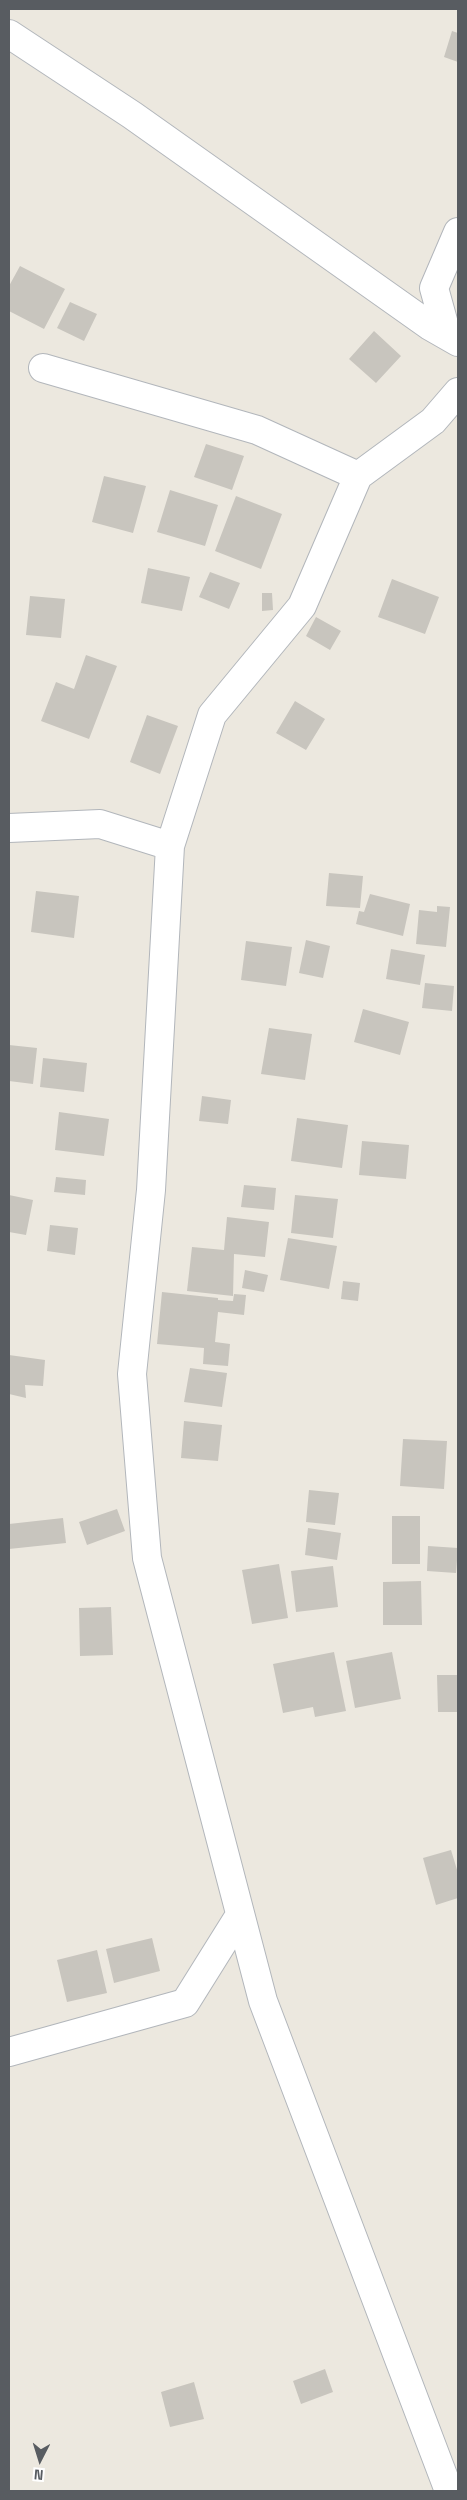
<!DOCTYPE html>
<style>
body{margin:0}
#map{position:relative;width:467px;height:2500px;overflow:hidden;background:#ece8df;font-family:"Space Grotesk",sans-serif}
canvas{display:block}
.frame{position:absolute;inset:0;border:10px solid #585c61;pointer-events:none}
.north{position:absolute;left:15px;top:2435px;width:50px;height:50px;-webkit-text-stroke:4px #fff;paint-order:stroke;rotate:185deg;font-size:14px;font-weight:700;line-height:20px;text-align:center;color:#585c61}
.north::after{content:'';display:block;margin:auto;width:18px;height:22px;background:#585c61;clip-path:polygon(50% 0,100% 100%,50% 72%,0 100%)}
</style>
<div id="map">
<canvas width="467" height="2500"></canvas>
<div class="frame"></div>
<div class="north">N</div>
</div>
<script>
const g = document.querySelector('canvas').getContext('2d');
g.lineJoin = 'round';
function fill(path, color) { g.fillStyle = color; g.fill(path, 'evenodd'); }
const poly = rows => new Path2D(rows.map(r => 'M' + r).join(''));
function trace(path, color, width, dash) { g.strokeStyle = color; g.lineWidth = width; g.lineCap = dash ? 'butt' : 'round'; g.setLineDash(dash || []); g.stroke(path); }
const building = poly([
 [452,31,458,33,458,62,444,57],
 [20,266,65,289,44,329,9,311,9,286],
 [70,302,97,314,84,341,57,328],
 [374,331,401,356,376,383,349,359],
 [206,444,244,456,232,490,194,477],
 [104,476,146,486,133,533,92,522],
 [170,490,218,505,205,546,157,532],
 [236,496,282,514,261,569,215,551],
 [148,568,190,577,182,611,141,603],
 [210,572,240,583,229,609,199,597],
 [392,579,439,597,425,634,378,617],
 [262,593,272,593,273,610,262,611],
 [30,596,65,599,61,638,26,635],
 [316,617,341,631,330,650,306,636],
 [86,655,117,666,89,739,41,721,56,682,74,689],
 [295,701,325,719,306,750,276,733],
 [147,715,178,726,160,774,130,762],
 [329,873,363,876,360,908,326,906],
 [36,891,79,896,74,938,31,932],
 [370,894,410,904,403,936,356,924,359,911,364,912],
 [437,906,450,907,446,947,416,944,419,910,437,912],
 [306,940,330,946,323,978,299,973],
 [246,941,292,947,286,986,241,980],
 [391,949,425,955,420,985,386,979],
 [425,983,454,986,452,1011,422,1008],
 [363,1009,409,1022,400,1055,354,1042],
 [269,1028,312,1034,305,1080,261,1074],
 [9,1045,37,1048,33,1084,9,1081],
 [43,1058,87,1063,84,1092,40,1087],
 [202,1096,231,1100,228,1124,199,1121],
 [59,1112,109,1119,104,1156,55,1150],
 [297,1118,348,1125,342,1168,291,1161],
 [362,1141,409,1145,406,1179,359,1175],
 [56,1177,86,1180,85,1195,54,1192],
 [244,1185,276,1188,274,1210,241,1207],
 [9,1195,33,1200,26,1235,9,1232],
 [295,1195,338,1199,333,1238,291,1233],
 [227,1217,269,1222,265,1257,234,1254,233,1296,187,1291,192,1247,224,1250],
 [50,1225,78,1228,75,1255,47,1251],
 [288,1238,337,1246,329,1289,280,1280],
 [245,1270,268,1275,264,1292,242,1288],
 [343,1281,360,1283,358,1301,341,1299],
 [162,1292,218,1298,218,1300,233,1301,234,1294,246,1295,244,1315,218,1312,215,1342,230,1344,228,1366,203,1364,204,1348,157,1344],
 [9,1355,45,1360,43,1386,25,1385,26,1398,9,1394],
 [190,1368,227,1373,222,1407,184,1402],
 [184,1421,222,1425,218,1461,181,1458],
 [403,1439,447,1441,444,1489,400,1486],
 [309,1490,339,1493,335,1525,306,1522],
 [117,1509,125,1531,87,1545,79,1522],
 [392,1516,420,1516,420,1564,392,1564],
 [63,1518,66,1543,9,1549,9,1524],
 [308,1528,341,1533,337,1560,305,1555],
 [428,1546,458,1548,456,1573,427,1571],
 [279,1564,288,1618,252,1624,242,1570],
 [333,1566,338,1607,296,1612,291,1571],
 [421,1581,422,1625,383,1625,383,1582],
 [111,1607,113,1655,80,1656,79,1608],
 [334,1652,346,1711,315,1717,313,1707,283,1713,273,1664],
 [392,1652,401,1699,355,1708,346,1661],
 [437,1675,458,1675,458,1712,438,1712],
 [451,1850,458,1873,458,1898,436,1905,423,1858],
 [152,1938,160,1971,114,1983,106,1949],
 [97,1950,107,1993,67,2002,57,1960],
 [325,2369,333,2392,301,2404,293,2381],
 [194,2382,204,2419,170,2427,161,2392]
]);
const street = poly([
 [9,34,132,115,430,326,458,342],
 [447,335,434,288,458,232],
 [43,368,257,430,358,476],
 [9,828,100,824,170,846,151,1190,132,1374,147,1558,263,2001,449,2491],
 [170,846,212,715,302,606,358,476,433,421,458,392],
 [9,2052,185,2003,240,1915]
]);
fill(building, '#c8c5be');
trace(street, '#b2b6bb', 30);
trace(street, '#fff', 28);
</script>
